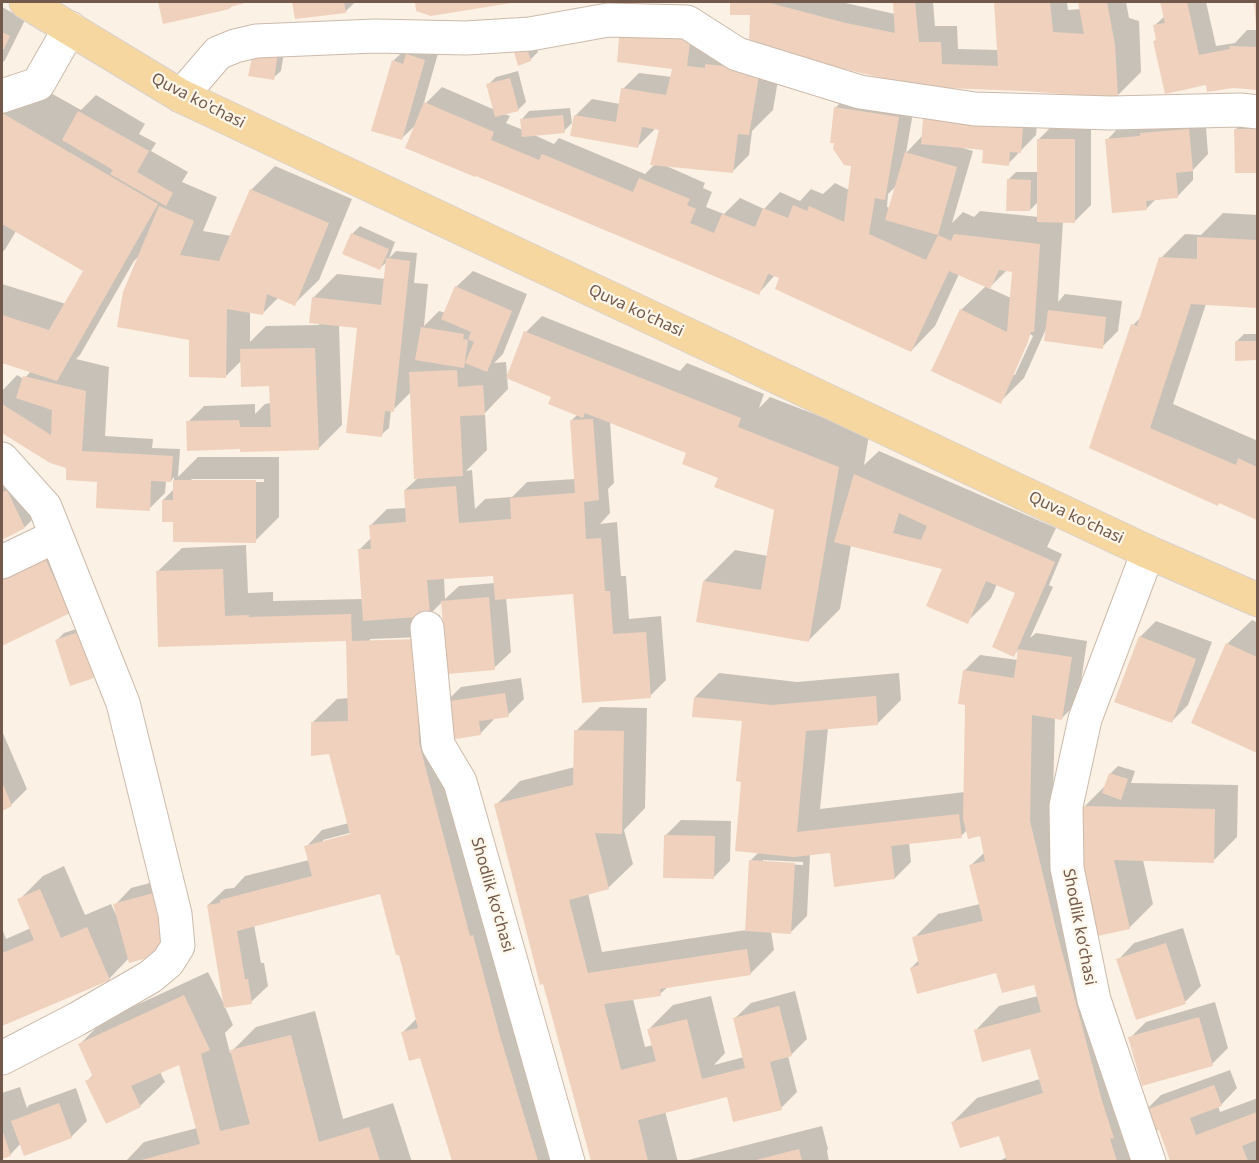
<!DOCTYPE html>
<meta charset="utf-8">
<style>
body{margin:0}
#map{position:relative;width:1259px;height:1163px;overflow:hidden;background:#fbf2e5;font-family:"Noto Sans",sans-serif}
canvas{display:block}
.frame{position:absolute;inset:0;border:3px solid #73594b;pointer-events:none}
</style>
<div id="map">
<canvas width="1259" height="1163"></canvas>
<div class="frame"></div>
</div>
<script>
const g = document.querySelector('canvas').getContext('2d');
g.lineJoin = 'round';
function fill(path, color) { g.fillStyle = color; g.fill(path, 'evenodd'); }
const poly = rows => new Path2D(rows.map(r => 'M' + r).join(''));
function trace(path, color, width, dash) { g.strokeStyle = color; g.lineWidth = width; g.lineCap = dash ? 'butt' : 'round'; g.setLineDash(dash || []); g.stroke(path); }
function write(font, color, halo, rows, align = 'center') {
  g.font = font + ' "Noto Sans",sans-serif'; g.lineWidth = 4.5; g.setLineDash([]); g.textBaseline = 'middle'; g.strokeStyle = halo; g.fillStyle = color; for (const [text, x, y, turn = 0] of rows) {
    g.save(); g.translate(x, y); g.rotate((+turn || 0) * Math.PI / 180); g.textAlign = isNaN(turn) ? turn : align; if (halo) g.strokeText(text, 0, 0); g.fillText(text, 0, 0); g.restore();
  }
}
const shadow = poly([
 [159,2,246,2,233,4,230,8,164,22],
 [294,2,355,2,345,12,296,18],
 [416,2,510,2,431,15,417,10],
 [731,2,841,2,895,14,894,2,933,2,935,26,957,26,958,49,999,50,995,2,1067,2,1068,10,1081,9,1080,2,1126,2,1129,18,1139,21,1141,72,1117,96,783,50,773,110,752,131,749,155,733,171,664,165,705,183,703,188,712,192,706,207,724,214,740,198,764,209,780,192,800,201,811,189,823,194,835,183,849,190,853,164,835,108,852,92,915,101,906,153,923,135,925,119,941,103,1038,112,1036,135,1008,164,985,148,963,148,973,151,952,223,963,212,974,217,980,211,1039,217,1039,201,1030,210,1008,180,1016,172,1039,172,1039,139,1055,123,1091,123,1091,205,1075,221,1063,221,1058,302,1065,294,1122,301,1118,331,1102,347,1046,329,1024,378,1000,402,961,310,986,286,959,274,935,326,911,351,783,272,775,275,759,293,417,124,402,138,393,61,410,45,441,43,423,106,442,87,495,110,488,85,496,77,518,71,526,102,518,110,504,114,510,116,506,123,523,130,522,119,529,111,570,108,572,123,564,131,532,134,554,144,559,138,645,174,655,164,660,130,655,127,654,130,638,146,575,116,592,99,620,104,623,89,639,73,672,77,673,68,622,28,750,43,751,13,732,13],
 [896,186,890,208,887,207,888,194],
 [1007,270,1013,271,1011,298,989,288],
 [1030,334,1033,336,1015,375,1012,375],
 [1161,2,1206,2,1216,46,1235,43,1247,30,1258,30,1258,88,1233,87,1207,82,1154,42,1157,38,1154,26,1165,16],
 [2,7,25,20,5,60,2,63],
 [535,42,538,52,530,60,516,53],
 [285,46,281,71,273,78,250,75],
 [24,78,81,110,96,95,145,124,139,134,156,143,151,151,188,172,182,182,217,197,203,231,232,236,251,190,275,166,352,199,319,280,294,304,279,297,263,313,250,311,250,342,266,326,319,325,313,298,337,274,386,279,388,261,380,268,352,234,360,226,395,242,389,258,396,251,417,253,414,283,428,284,424,326,439,311,446,313,456,287,473,271,527,294,503,354,494,363,506,362,508,389,485,413,487,450,466,471,472,470,475,509,485,499,512,497,527,482,576,479,571,421,578,414,553,396,526,332,542,316,680,371,687,363,764,394,759,408,770,397,869,435,864,465,879,451,1056,528,1047,547,1062,554,1049,585,1053,587,1030,638,1036,633,1087,641,1078,702,1062,718,1055,717,1053,796,1149,1162,997,1162,1007,1157,1000,1134,953,1122,977,1098,1040,1079,1031,1047,975,1031,999,1006,1038,996,1035,985,997,971,911,968,919,960,914,938,938,914,980,904,971,865,985,852,981,834,967,830,961,836,909,842,911,862,895,878,835,851,810,854,807,916,790,933,771,931,774,950,750,974,669,986,660,994,633,999,645,1047,653,1045,649,1029,673,1005,711,996,725,1053,714,1065,744,1057,734,1019,751,1003,795,991,807,1039,791,1055,788,1056,797,1092,781,1108,728,1095,665,1111,678,1162,592,1162,496,805,520,781,575,767,576,731,600,707,647,708,645,808,624,830,633,864,608,888,588,893,602,952,746,930,750,861,759,852,743,781,743,720,695,697,719,673,797,682,899,673,901,700,877,724,828,728,820,809,965,792,967,703,964,671,980,655,1018,660,1019,649,1014,655,1017,592,997,584,991,598,967,622,944,568,851,545,840,609,809,640,704,581,735,550,768,556,776,509,720,477,688,452,610,421,614,483,608,489,610,513,600,524,617,522,621,576,626,576,629,619,661,616,666,680,650,696,575,592,506,597,511,652,494,668,443,601,428,616,440,615,443,719,445,703,461,687,521,678,524,699,508,715,496,717,480,734,448,738,566,1162,453,1162,421,1056,403,1032,417,1018,400,953,381,892,254,925,261,963,264,963,268,986,251,1002,225,1007,233,1025,225,1033,230,1053,256,1027,315,1011,343,1119,393,1103,412,1162,125,1162,144,1142,197,1128,180,1062,160,1072,165,1082,140,1106,106,1122,87,1081,94,1074,80,1044,104,1020,208,972,225,1006,208,905,225,889,234,888,245,876,309,860,306,847,322,830,349,823,330,752,312,723,337,699,349,698,347,640,160,646,157,572,182,548,246,545,248,593,273,592,273,601,363,599,359,550,372,537,371,525,387,509,406,508,405,490,419,477,411,392,393,410,391,410,389,428,381,435,359,327,339,325,342,425,318,449,242,446,188,422,204,406,255,404,255,414,265,404,271,403,271,385,242,360,226,376,191,338,140,255,134,261,80,355,76,359,109,367,105,436,153,439,152,448,180,449,178,477,198,457,279,457,279,517,255,541,174,521,163,500,174,489,174,477,171,481,166,481,165,493,149,509,69,463,50,462,2,431,2,391,17,375,24,379,31,371,2,362,2,284,66,304,85,271,16,231,6,248,2,253,2,101],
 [192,479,264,479,264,482,189,482],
 [495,574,495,583,459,586,445,599,444,578],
 [424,637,424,640,370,642,370,639],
 [357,831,358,833,323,843,323,840],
 [763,860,803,862,803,865,763,863],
 [1205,113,1208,154,1193,170,1193,180,1177,197,1157,198,1147,208,1107,140,1123,123],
 [1252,113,1258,113,1258,172,1237,172,1235,130],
 [1223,213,1258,215,1258,306,1206,304,1173,404,1258,441,1258,518,1091,447,1133,325,1142,316,1161,258,1185,234,1201,235],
 [1244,334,1258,334,1258,359,1237,359,1236,342],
 [23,475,41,511,25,527,2,538,2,486],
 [61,543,70,612,2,644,2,571],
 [1252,620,1258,623,1258,751,1193,722,1227,644],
 [1156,621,1212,642,1188,705,1171,722,1140,637],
 [86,626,101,669,93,677,56,641,64,633],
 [2,731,27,789,11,805,2,809],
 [1118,766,1135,771,1131,783,1238,785,1237,837,1213,861,1143,860,1153,904,1129,928,1084,807,1107,784,1110,774],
 [681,820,731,821,730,861,714,877,665,836],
 [64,866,85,915,111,904,116,915,118,914,115,905,131,888,173,877,129,958,109,979,2,1024,2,928,6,939,31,928,19,900,43,876],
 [1183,928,1201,986,1185,1002,1118,960,1134,943],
 [1215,1002,1228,1048,1212,1064,1130,1038,1146,1022],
 [1230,1070,1237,1088,1221,1105,1218,1106,1220,1112,1258,1098,1258,1159,1255,1162,1172,1162,1161,1130,1145,1111,1161,1095],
 [20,1087,27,1108,29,1105,76,1088,87,1121,71,1137,21,1143,10,1155,2,1157,2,1093],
 [822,1126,828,1149,827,1151,829,1162,680,1162]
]);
const building = poly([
 [158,2,249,2,230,7,230,9,163,24],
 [292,2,344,2,346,13,295,19],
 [415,2,511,2,511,3,431,16,416,11],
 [730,2,766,2,846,23,895,33,893,2,915,2,919,42,941,42,942,64,998,66,994,2,1050,2,1053,32,1084,34,1078,2,1107,2,1115,45,1118,98,1023,91,920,87,836,67,749,42,750,15,730,15],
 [1160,2,1187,2,1199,55,1230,49,1229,46,1257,47,1257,90,1233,88,1207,92,1206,85,1165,94,1153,41,1156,40,1153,25,1165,23],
 [1254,2,1257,2,1257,25,1256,25],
 [620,27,691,35,687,66,705,68,705,64,760,70,749,135,738,134,733,173,650,165,659,130,642,127,638,148,570,136,574,115,616,122,621,88,666,95,672,69,617,62],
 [2,32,10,36,2,53],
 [527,48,531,61,518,66,514,52],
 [278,52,274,80,248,76,252,58],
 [406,54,425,60,402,140,371,131,392,60,403,64],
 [510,78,519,111,495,117,486,84],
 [424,102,494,132,491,140,539,160,542,154,633,192,639,178,690,199,687,205,696,209,690,223,714,233,722,214,755,227,763,208,788,218,793,205,807,211,809,206,844,222,851,166,844,165,833,149,834,143,830,143,834,107,899,117,885,200,875,198,869,234,926,260,938,235,885,220,905,152,957,167,938,235,951,241,954,234,1040,244,1034,332,1031,332,1028,342,1001,404,931,371,960,309,1007,332,1012,272,999,270,990,289,949,271,911,352,775,289,779,278,768,274,759,295,476,176,475,177,405,148],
 [78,111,149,151,137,172,173,193,166,206,110,174,113,170,62,140],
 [2,113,158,204,57,381,2,363,2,315,49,330,83,271,2,224],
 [563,115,565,133,522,137,520,119],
 [923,119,1023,128,1021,153,1010,152,1009,166,982,163,983,150,921,144],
 [1189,129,1193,171,1176,173,1178,198,1146,201,1147,210,1112,213,1105,139,1140,136,1140,133],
 [1234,129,1257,129,1257,173,1235,173],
 [1037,139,1075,139,1075,223,1037,222],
 [1007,179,1031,180,1030,211,1006,211],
 [250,189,329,223,295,306,267,294,263,315,227,309,226,378,189,377,189,340,117,327,123,292,159,206,194,221,180,255,219,261],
 [351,233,389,249,380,270,342,254],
 [1197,237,1257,240,1257,308,1191,304,1150,428,1236,465,1238,458,1257,467,1257,520,1219,503,1218,506,1089,448,1131,324,1137,326,1159,257,1197,259],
 [386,258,410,261,394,412,385,411,382,437,346,433,357,328,309,323,312,297,381,305],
 [455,286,512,311,487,372,465,363,474,342,468,339,471,332,441,319],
 [1048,310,1106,317,1103,349,1044,341],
 [421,327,464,334,463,339,468,340,464,368,415,360],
 [524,331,741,418,738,427,839,467,809,642,696,622,703,581,761,590,774,510,714,487,718,478,682,464,686,453,585,413,583,418,548,404,551,397,506,378],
 [1235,341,1257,341,1257,360,1235,361],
 [315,348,319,450,240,452,240,449,187,451,186,421,239,420,240,427,271,427,269,386,241,387,240,349],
 [457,370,458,387,483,385,485,415,460,416,463,476,414,479,409,372],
 [23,376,86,391,82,451,173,456,171,482,151,481,150,511,96,508,97,482,66,480,66,468,50,463,2,433,2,404,51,435,52,410,16,398],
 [593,419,599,500,584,502,586,539,601,538,605,591,610,591,613,634,646,632,651,698,582,703,573,594,495,600,493,576,427,580,430,616,363,621,358,549,371,549,369,525,406,522,404,490,456,486,459,523,511,519,510,498,575,493,570,420],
 [854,474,1055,562,1014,657,992,647,1015,593,986,581,968,624,926,606,942,569,834,542],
 [899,513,927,526,921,540,893,533],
 [173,480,256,480,256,543,173,542,173,522,162,522,162,500,173,500],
 [7,490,25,528,2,540,2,493],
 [45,558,70,613,2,646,2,579],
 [223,569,225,616,249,615,249,617,351,614,352,641,416,639,419,743,470,936,473,935,500,1036,538,1161,452,1161,420,1058,409,1061,401,1032,418,1028,399,955,396,955,380,894,237,931,245,979,248,979,252,1004,224,1008,207,905,220,903,220,900,312,876,304,846,350,834,329,754,311,756,311,722,348,721,346,641,158,647,156,571],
 [489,597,495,670,447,674,441,601],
 [79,632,94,678,70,686,55,640],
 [1139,636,1196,659,1172,723,1114,702],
 [1226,643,1257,657,1257,753,1191,723],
 [1018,649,1072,657,1062,720,1032,715,1030,821,1056,929,1102,1101,1114,1138,1110,1139,1117,1161,1007,1161,999,1136,960,1148,951,1122,1043,1093,1030,1049,982,1062,974,1030,1041,1012,1034,985,1002,993,996,973,917,994,910,968,919,965,912,937,983,921,969,865,985,861,980,836,968,839,963,819,965,705,958,704,963,670,1014,678],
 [505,693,509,717,479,721,481,735,449,740,443,702],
 [876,696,878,725,806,731,797,832,959,814,962,838,891,846,895,879,834,887,830,853,794,857,735,851,741,782,736,781,742,721,692,717,694,697,772,705],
 [574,730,624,731,622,834,595,833,609,889,569,900,588,973,747,949,751,975,660,989,661,996,604,1004,621,1070,656,1061,647,1029,687,1019,702,1079,745,1068,733,1018,779,1006,792,1056,770,1062,782,1110,733,1122,727,1097,638,1120,648,1161,591,1161,543,984,540,985,494,804,573,785],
 [1109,773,1128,779,1121,800,1102,793],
 [2,782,12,806,2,811],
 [1082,806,1215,809,1214,863,1114,860,1130,929,1098,936,1079,852],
 [664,835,715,836,714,879,663,878],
 [749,860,795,863,791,934,745,931],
 [40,889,61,938,87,927,110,980,2,1026,2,953,34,940,17,899],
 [157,892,172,951,129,963,113,904],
 [1166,943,1186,1004,1136,1020,1116,959],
 [184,995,210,1050,201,1054,220,1131,250,1124,230,1050,291,1035,319,1142,369,1127,380,1161,138,1161,200,1144,179,1065,131,1086,141,1107,106,1124,85,1081,93,1077,78,1044],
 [1199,1017,1213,1066,1142,1086,1128,1037],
 [1214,1085,1222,1106,1190,1118,1196,1135,1257,1112,1257,1140,1242,1146,1248,1161,1170,1161,1159,1130,1152,1132,1143,1111],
 [59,1103,72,1138,24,1156,11,1121],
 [2,1129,11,1156,2,1159],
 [799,1149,802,1161,752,1161]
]);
const minor = poly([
 [2,96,38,84,70,28],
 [181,96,218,53,235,46,256,41,375,36,466,38,530,34,608,20,687,22,737,54,860,92,975,109,1111,113,1240,110,1258,112],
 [2,459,45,507,123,703,175,914,178,946,168,962,150,977,77,1019,2,1058],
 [1148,552,1085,719,1066,806,1067,868,1094,1000,1149,1162],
 [2,562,56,536],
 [427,628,438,745,460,782,568,1162]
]);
const major = poly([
 [26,2,181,96,1148,552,1258,600]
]);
const streetNames = [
 ["Quva ko'chasi",198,101,27],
 ["Quva ko'chasi",636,311,25],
 ["Quva ko'chasi",1076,518,25],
 ["Shodlik koʻchasi",492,895,74],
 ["Shodlik koʻchasi",1079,927,79]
];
fill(shadow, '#0003');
fill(building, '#f0d1bd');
trace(minor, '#ccbaab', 35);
trace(major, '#d8d1cd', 35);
trace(minor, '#fff', 33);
trace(major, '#f7d7a0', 33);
write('16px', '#73594b', '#fef7eb', streetNames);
</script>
